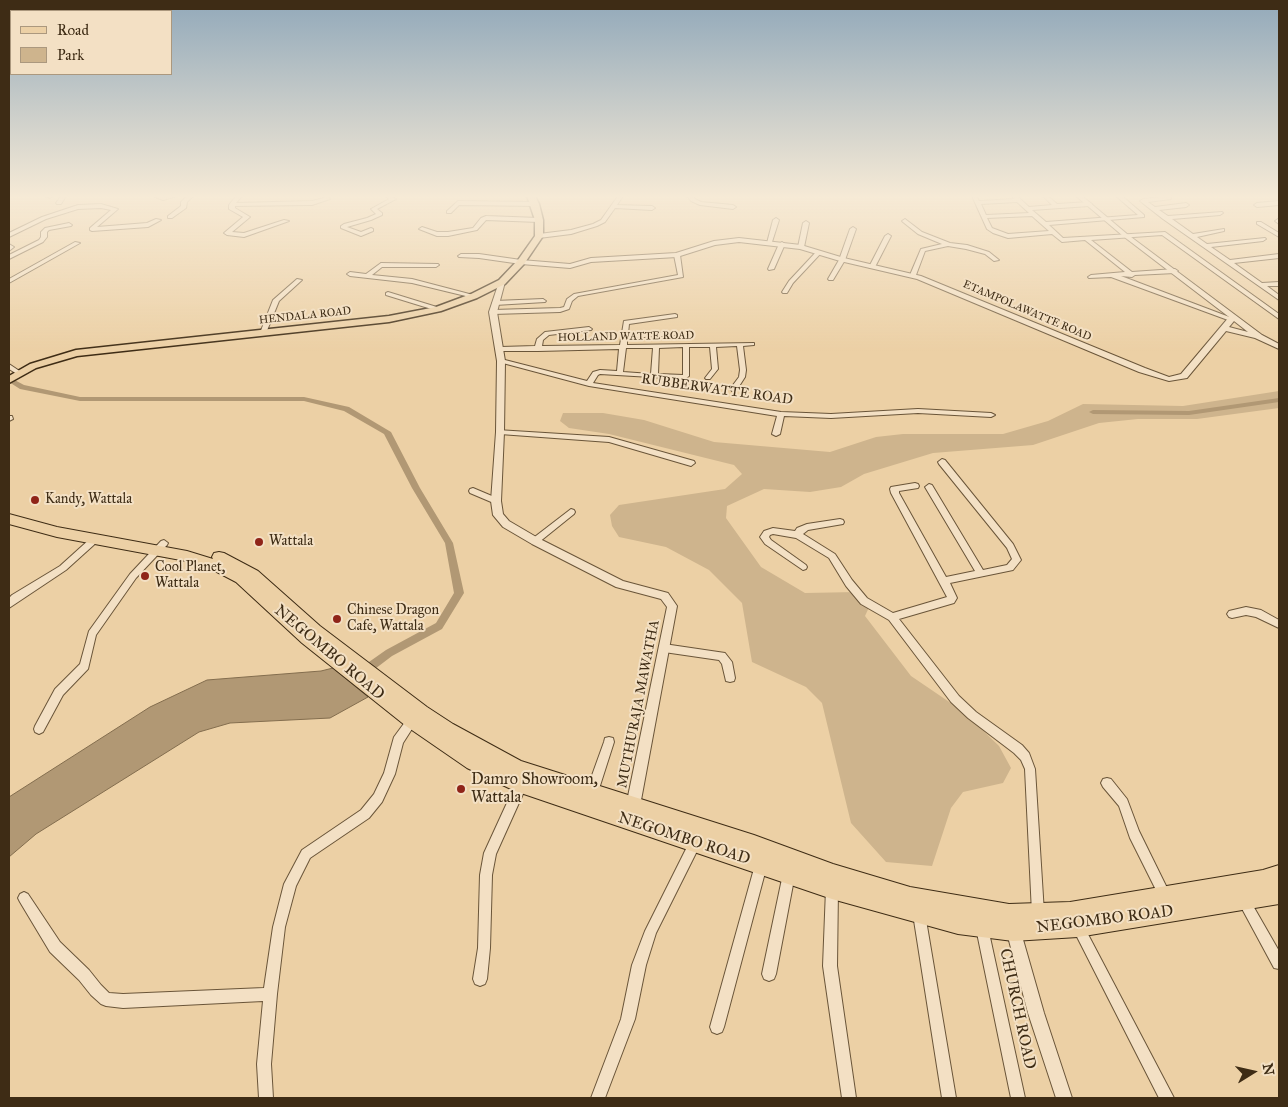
<!DOCTYPE html>
<style>
body{margin:0}
#map{position:relative;width:1288px;height:1107px;overflow:hidden;background:#ecd0a5;font-family:"IM FELL Great Primer",serif}
canvas{display:block}
.frame{position:absolute;inset:0;border:10px solid #3e2c15;pointer-events:none}
.legend{position:absolute;left:10px;top:10px;width:162px;height:65px;box-sizing:border-box;background:#f3e0c4;border:1px solid #ab987e;margin:0;padding:6px 9px;list-style:none;font-size:15px;color:#3e2c15}
.legend li{display:flex;align-items:center;gap:10px;height:25px}
.legend b{width:25px;border:1px solid #ab987e}
.north{position:absolute;left:1228px;top:1047px;width:50px;height:50px;-webkit-text-stroke:4px #f3e0c4;paint-order:stroke;rotate:80deg;font-size:14px;font-weight:700;line-height:20px;text-align:center;color:#3e2c15}
.north::after{content:'';display:block;margin:auto;width:18px;height:22px;background:#3e2c15;clip-path:polygon(50% 0,100% 100%,50% 72%,0 100%)}
</style>
<div id="map">
<canvas width="1288" height="1107"></canvas>
<div class="frame"></div>
<ul class="legend">
<li><b style="height:6px;background:#ecd0a5"></b>Road</li>
<li><b style="height:14px;background:#ceb48d"></b>Park</li>
</ul>
<div class="north">N</div>
</div>
<script>
const g = document.querySelector('canvas').getContext('2d');
g.lineJoin = 'round';
function fill(path, color) { g.fillStyle = color; g.fill(path, 'evenodd'); }
const poly = rows => new Path2D(rows.map(r => 'M' + r).join(''));
function trace(path, color, width, dash) { g.strokeStyle = color; g.lineWidth = width; g.lineCap = dash ? 'butt' : 'round'; g.setLineDash(dash || []); g.stroke(path); }
function write(font, color, halo, rows, align = 'center') {
  g.font = font + ' "IM FELL Great Primer",serif'; g.lineWidth = 4; g.setLineDash([]); g.textBaseline = 'middle'; g.strokeStyle = halo; g.fillStyle = color; for (const [text, x, y, turn = 0] of rows) {
    g.save(); g.translate(x, y); g.rotate((+turn || 0) * Math.PI / 180); g.textAlign = isNaN(turn) ? turn : align; if (halo) g.strokeText(text, 0, 0); g.fillText(text, 0, 0); g.restore();
  }
}
const green = poly([
 [1279,391,1279,408,1197,419,1138,419,1099,423,1033,445,933,453,864,474,841,487,810,492,764,489,727,506,726,518,761,567,805,593,857,592,871,603,865,616,911,676,964,712,999,746,1011,768,1003,783,963,792,951,808,932,866,886,862,851,823,822,703,806,687,752,662,742,603,709,570,666,547,619,537,612,526,610,515,619,505,725,489,742,474,734,465,609,434,569,428,560,421,563,413,603,413,644,420,714,442,830,452,876,437,903,434,1003,434,1048,421,1083,404,1183,406]
]);
const water = poly([
 [333,668,368,697,330,718,230,723,199,732,36,834,9,857,9,797,150,707,207,680,321,671,333,668]
]);
const canal = poly([
 [9,377,24,385,80,397,304,397,349,407,391,432,420,488,453,543,464,593,442,629,392,656,367,675,363,676,359,675,358,672,359,669,386,650,436,623,454,593,445,543,412,488,384,434,344,411,304,401,80,401,20,389,9,382,9,377],
 [1279,398,1279,402,1189,415,1093,414,1089,412,1093,410,1189,411,1279,398]
]);
const minor = poly([
 [46,196,53,196,50,198,46,196],
 [61,196,66,196,61,204,57,204,56,203,61,196],
 [153,196,177,196,163,200,153,196],
 [187,196,193,196,187,202,186,208,172,218,168,218,168,216,181,206,181,202,187,196],
 [236,196,242,196,236,203,312,201,324,198,323,196,327,196,330,199,312,205,235,206,235,208,250,217,232,232,244,233,284,220,289,221,244,237,227,235,224,233,243,217,229,209,229,205,236,196],
 [386,196,391,196,396,199,377,209,382,213,382,215,371,220,347,227,361,232,371,228,373,229,373,231,361,236,341,228,341,226,344,224,367,218,376,214,371,209,389,199,386,196],
 [618,196,623,196,617,205,652,206,655,208,652,210,615,208,605,222,597,226,571,234,539,238,536,236,539,234,571,230,593,224,601,220,618,196],
 [687,196,693,196,695,199,701,202,733,205,736,207,733,209,700,205,691,201,687,196],
 [972,196,976,196,979,201,1014,199,1012,196,1017,196,1029,207,1052,205,1043,196,1048,196,1057,204,1089,202,1092,204,1089,206,1032,210,1046,222,1138,215,1116,196,1122,196,1144,215,1144,217,1049,225,1063,238,1165,232,1279,314,1279,319,1162,235,1091,240,1132,272,1175,269,1178,271,1175,273,1135,275,1132,277,1121,276,1232,318,1232,320,1228,320,1111,277,1089,278,1088,277,1091,275,1125,272,1085,240,1062,242,1052,234,1008,238,993,233,987,229,972,196],
 [1017,202,1029,213,986,215,981,204,1017,202],
 [1032,216,1049,231,1008,234,992,228,987,218,1032,216],
 [1169,196,1171,197,1171,199,1148,202,1155,207,1186,203,1189,205,1186,207,1159,210,1168,216,1222,212,1223,213,1220,215,1172,219,1193,234,1224,229,1224,231,1197,237,1207,244,1265,238,1266,239,1263,241,1211,247,1230,260,1279,254,1279,258,1234,263,1262,283,1279,282,1279,286,1267,286,1279,295,1279,300,1163,219,1140,201,1143,199,1169,196],
 [458,201,535,202,538,204,535,206,459,205,451,213,447,213,447,211,458,201],
 [1279,201,1279,205,1257,207,1254,205,1257,203,1279,201],
 [101,204,118,209,97,227,147,223,156,219,161,220,148,227,92,231,90,230,90,228,111,210,101,208,78,209,46,219,9,237,9,233,42,217,78,205,101,204],
 [486,216,539,218,542,220,539,222,486,220,477,230,448,236,437,236,419,229,422,227,437,232,448,232,473,228,481,218,486,216],
 [776,218,779,220,772,242,767,243,773,220,776,218],
 [905,219,922,232,950,243,967,245,989,252,999,260,994,261,985,254,966,249,948,246,925,251,916,275,911,276,910,275,921,249,942,244,918,234,903,222,902,221,905,219],
 [1278,219,1279,220,1279,224,1275,221,1278,219],
 [806,221,809,223,804,247,801,249,798,247,803,223,806,221],
 [1257,222,1261,222,1279,233,1279,237,1257,224,1257,222],
 [69,223,72,225,71,226,49,230,47,232,47,237,43,242,9,259,9,255,39,240,41,237,41,232,45,228,69,223],
 [853,227,856,229,845,260,833,280,829,280,828,279,839,260,850,229,853,227],
 [888,234,891,236,875,267,870,268,869,267,885,236,888,234],
 [75,242,80,243,9,283,9,279,75,242],
 [782,242,785,244,774,269,769,270,768,269,779,244,782,242],
 [9,244,14,247,9,251,9,244],
 [817,251,822,252,793,283,787,293,783,293,782,292,789,281,817,251],
 [677,253,680,255,683,277,578,296,572,301,569,309,560,312,493,314,490,312,493,310,560,308,564,307,567,299,574,294,678,275,674,255,677,253],
 [461,254,479,254,521,260,524,262,521,264,479,258,459,257,458,256,461,254],
 [381,263,438,264,439,265,436,267,382,267,372,275,412,279,477,296,474,298,412,283,350,276,347,274,350,272,366,274,381,263],
 [297,279,302,280,279,301,266,333,265,334,261,334,260,333,273,300,297,279],
 [388,292,440,308,441,309,438,311,386,295,386,293,388,292],
 [543,299,546,301,545,302,495,305,492,303,495,301,543,299],
 [675,314,677,315,677,317,629,324,628,334,676,332,678,333,678,335,627,338,627,345,754,343,754,345,743,346,746,370,745,377,736,391,732,391,730,389,739,377,740,370,737,346,716,347,718,369,710,379,706,379,705,378,712,369,710,347,689,347,689,376,685,379,600,374,598,375,593,383,781,412,831,414,918,409,991,413,995,415,991,417,918,413,831,418,784,416,780,434,776,436,772,434,777,416,589,386,499,362,498,361,501,359,587,381,593,372,600,370,617,371,619,349,538,351,501,351,498,349,501,347,535,346,537,339,545,332,589,327,592,329,591,330,549,335,543,340,542,346,620,345,624,321,675,314],
 [683,347,683,375,658,374,659,348,683,347],
 [626,348,653,348,651,374,623,372,626,348],
 [9,364,21,372,21,374,17,374,9,369,9,364],
 [9,416,12,416,13,419,9,421,9,416],
 [497,430,609,437,694,461,695,463,691,466,609,442,500,434,497,434,496,432,497,430],
 [942,459,945,460,1013,544,1021,560,1013,570,950,583,957,598,954,603,899,619,959,696,976,712,1022,745,1029,753,1035,769,1044,913,1042,917,1038,919,1034,917,1032,913,1025,769,1021,760,1014,753,968,718,951,702,889,620,861,604,846,586,829,558,796,538,773,534,770,535,769,537,771,540,806,565,807,567,806,569,803,570,765,544,760,537,764,531,773,528,795,531,797,528,807,524,840,519,843,520,844,522,843,524,808,530,803,534,835,554,852,580,867,598,893,613,947,597,891,493,890,489,891,487,915,483,918,484,919,486,918,488,899,491,899,493,946,577,975,571,925,487,929,484,932,485,983,570,1007,565,1012,559,1007,548,939,464,938,462,942,459],
 [473,488,499,499,500,501,496,504,470,493,469,491,470,489,473,488],
 [571,509,574,510,575,512,574,514,538,543,532,543,531,541,532,539,571,509],
 [94,537,97,538,98,540,97,542,66,570,9,608,9,598,12,595,60,566,91,538,94,537],
 [164,540,168,543,167,545,136,578,96,635,88,669,63,695,43,732,39,734,35,732,34,729,35,726,55,689,80,664,89,631,130,574,161,541,164,540],
 [1246,607,1261,610,1279,620,1279,628,1256,617,1246,615,1232,618,1229,617,1227,614,1229,611,1246,607],
 [664,644,725,653,732,662,735,678,734,681,730,682,726,681,722,664,719,660,664,652,661,651,659,648,661,645,664,644],
 [412,716,416,718,417,721,403,743,395,774,382,802,369,818,310,858,296,886,285,927,277,994,271,1064,273,1098,259,1098,257,1064,263,1001,123,1008,106,1006,101,1004,91,995,79,980,50,952,20,902,18,898,20,894,24,892,28,894,60,942,89,970,101,985,109,993,123,994,264,988,273,927,284,884,302,850,361,810,374,794,384,773,394,737,408,718,412,716],
 [609,737,613,738,614,742,598,792,596,796,592,798,588,796,586,792,604,742,605,738,609,737],
 [1107,778,1111,779,1127,799,1139,831,1169,892,1171,896,1169,900,1165,902,1161,900,1130,838,1119,806,1103,787,1101,783,1103,779,1107,778],
 [521,780,525,781,527,785,496,854,492,875,490,948,487,979,485,984,480,986,475,984,473,979,478,948,480,875,484,853,517,781,521,780],
 [695,837,699,839,701,843,656,933,646,965,635,1019,605,1098,591,1098,621,1019,632,965,645,931,691,839,695,837],
 [761,859,765,861,767,865,724,1027,722,1032,717,1034,712,1032,710,1027,755,865,757,861,761,859],
 [789,868,793,870,795,874,776,974,774,979,769,981,764,979,762,974,783,874,785,870,789,868],
 [832,883,836,885,838,889,837,966,856,1098,842,1098,823,966,826,889,828,885,832,883],
 [1244,895,1248,897,1279,951,1279,969,1274,968,1240,905,1238,901,1240,897,1244,895],
 [919,908,923,910,925,914,956,1098,942,1098,913,914,915,910,919,908],
 [1077,919,1081,921,1174,1098,1159,1098,1073,929,1071,925,1073,921,1077,919],
 [982,922,986,924,988,928,1025,1098,1011,1098,976,928,978,924,982,922]
]);
const tertiary = poly([
 [1076,196,1082,196,1127,234,1262,335,1279,344,1279,349,1255,338,1226,331,1187,378,1169,381,1139,372,917,279,840,261,800,249,739,242,715,245,677,257,591,262,570,268,521,264,518,262,521,260,570,264,591,258,676,253,714,241,739,238,801,245,844,258,921,276,1145,368,1169,377,1181,374,1229,317,1123,236,1076,196],
 [1234,321,1248,332,1229,327,1234,321],
 [502,280,505,282,497,312,505,361,504,432,501,501,503,514,509,521,538,538,623,581,668,593,677,606,639,811,637,816,632,818,627,816,625,811,667,607,661,599,616,587,532,544,503,527,493,515,491,501,496,432,497,361,489,312,499,282,502,280],
 [1013,922,1018,924,1020,929,1044,1013,1072,1098,1056,1098,1028,1013,1006,929,1008,924,1013,922]
]);
const primary = poly([
 [527,196,535,196,539,204,543,220,543,236,524,264,505,284,477,298,441,311,389,322,77,356,36,368,9,383,9,376,30,364,76,350,389,316,436,307,471,294,499,280,518,260,535,236,535,220,527,196]
]);
const trunk = poly([
 [9,514,57,527,187,551,213,559,212,557,214,553,219,552,224,553,258,571,320,626,427,707,453,724,521,761,754,835,833,864,910,887,1009,904,1070,902,1263,870,1279,865,1279,904,1078,937,1013,941,958,934,832,899,515,791,467,768,406,726,302,643,236,582,215,571,186,561,57,537,9,524,9,514]
]);
const markers = [
 [35,500,5,"#8f2418"],
 [259,542,5,"#8f2418"],
 [145,576,5,"#8f2418"],
 [337,619,5,"#8f2418"],
 [461,789,5,"#8f2418"]
];
const farStreetnames = [
 ["ETAMPOLAWATTE ROAD",1027,311,23],
 ["HENDALA ROAD",305,316,-6],
 ["HOLLAND WATTE ROAD",626,337,-1]
];
const streetNames = [
 ["RUBBERWATTE ROAD",717,390,8],
 ["MUTHURAJA MAWATHA",639,704,-79]
];
const poiNames = [
 ["Kandy, Wattala",45,500],
 ["Wattala",269,542],
 ["Cool Planet,",155,568],
 ["Wattala",155,584],
 ["Chinese Dragon",347,611],
 ["Cafe, Wattala",347,627]
];
const nearStreetnames = [
 ["NEGOMBO ROAD",329,653,40],
 ["NEGOMBO ROAD",684,839,18],
 ["NEGOMBO ROAD",1105,920,-7],
 ["CHURCH ROAD",1017,1009,78]
];
const nearPoinames = [
 ["Damro Showroom,",471,780],
 ["Wattala",471,798]
];
fill(green, '#ceb48d');
fill(water, '#b19874');
trace(water, '#836d4e', 1);
fill(canal, '#b19874');
trace(minor, '#6a5539', 2);
trace(tertiary, '#6a5539', 2);
trace(primary, '#3e2c15', 3);
trace(trunk, '#3e2c15', 2);
fill(minor, '#f3e0c4');
fill(tertiary, '#f3e0c4');
fill(primary, '#ecd0a5');
fill(trunk, '#ecd0a5');
const sky = g.createLinearGradient(0, 0, 0, 351);
sky.addColorStop(0, '#92a9ba');
sky.addColorStop(0.56, '#f6ead6');
sky.addColorStop(1, '#f6ead600');
g.fillStyle = sky;
g.fillRect(0, 0, 1288, 351);
for (const [x, y, r, color] of markers) { const dot = new Path2D(); dot.arc(x, y, r, 0, 2 * Math.PI); g.fillStyle = color; g.fill(dot); trace(dot, '#f3e0c4', 2); }
write('11px', '#3e2c15', '#f3e0c4', farStreetnames);
write('14px', '#3e2c15', '#f3e0c4', streetNames);
write('14px', '#3e2c15', '#f3e0c4', poiNames, 'left');
write('16px', '#3e2c15', '#f3e0c4', nearStreetnames);
write('16px', '#3e2c15', '#f3e0c4', nearPoinames, 'left');
</script>
